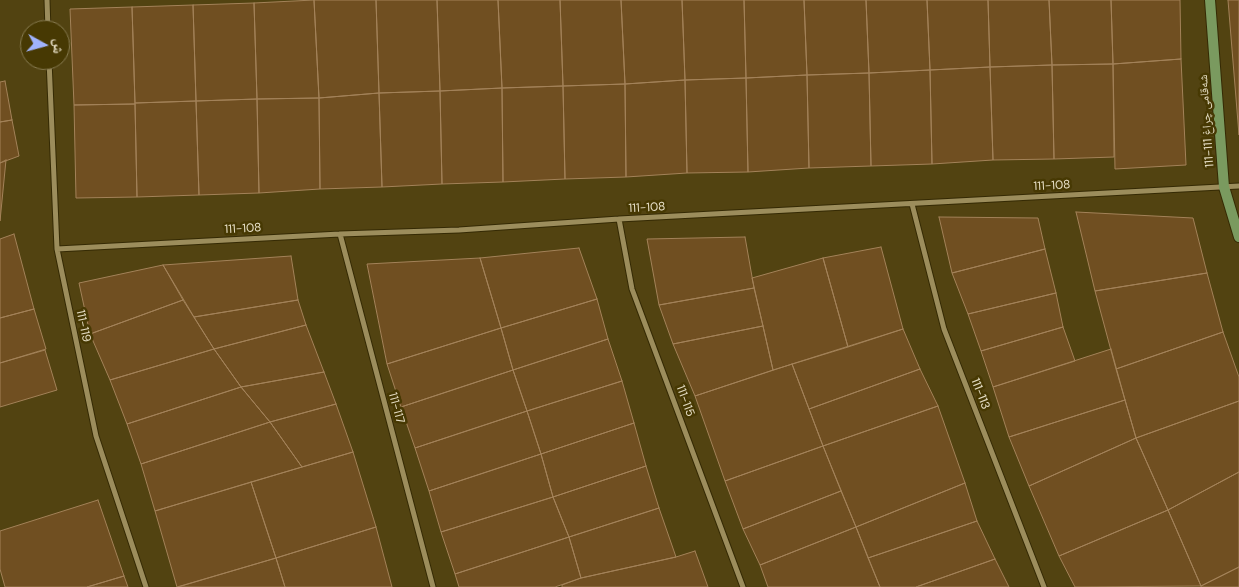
<!DOCTYPE html>
<meta charset="utf-8">
<style>
body{margin:0}
#map{position:relative;width:1239px;height:587px;overflow:hidden;background:#524311;font-family:"DM Sans","Noto Naskh Arabic",sans-serif}
canvas{display:block}
.north{position:absolute;left:20px;top:20px;width:50px;height:50px;box-sizing:border-box;background:#473903;border:1px solid #867a50;border-radius:50%;rotate:97deg;font-size:14px;font-weight:700;line-height:20px;text-align:center;color:#e4dcc3}
.north::after{content:'';display:block;margin:auto;width:18px;height:22px;background:#a0b3fd;clip-path:polygon(50% 0,100% 100%,50% 72%,0 100%)}
</style>
<div id="map">
<canvas width="1239" height="587"></canvas>
<div class="north">ش</div>
</div>
<script>
const g = document.querySelector('canvas').getContext('2d');
g.lineJoin = 'round';
function fill(path, color) { g.fillStyle = color; g.fill(path, 'evenodd'); }
const poly = rows => new Path2D(rows.map(r => 'M' + r).join(''));
function trace(path, color, width, dash) { g.strokeStyle = color; g.lineWidth = width; g.lineCap = dash ? 'butt' : 'round'; g.setLineDash(dash || []); g.stroke(path); }
function write(font, color, halo, rows, align = 'center') {
  g.font = font + ' "DM Sans","Noto Naskh Arabic",sans-serif'; g.lineWidth = 5; g.setLineDash([]); g.textBaseline = 'middle'; g.strokeStyle = halo; g.fillStyle = color; for (const [text, x, y, turn = 0] of rows) {
    g.save(); g.translate(x, y); g.rotate((+turn || 0) * Math.PI / 180); g.textAlign = isNaN(turn) ? turn : align; if (halo) g.strokeText(text, 0, 0); g.fillText(text, 0, 0); g.restore();
  }
}
const building = poly([
 [314,0,319,98,257,99,254,3,314,0],
 [314,0,376,0,379,93,319,98,314,0],
 [376,0,437,0,440,91,379,93,376,0],
 [437,0,498,0,502,88,440,91,437,0],
 [498,0,560,0,563,86,502,88,498,0],
 [560,0,621,0,625,84,563,86,560,0],
 [621,0,682,0,685,80,625,84,621,0],
 [682,0,744,0,746,78,685,80,682,0],
 [744,0,804,0,807,75,746,78,744,0],
 [804,0,866,0,869,73,807,75,804,0],
 [866,0,927,0,930,70,869,73,866,0],
 [927,0,988,0,990,67,930,70,927,0],
 [988,0,1049,0,1052,65,990,67,988,0],
 [1049,0,1111,0,1113,64,1052,65,1049,0],
 [1111,0,1180,0,1181,59,1113,64,1111,0],
 [1228,0,1239,0,1239,135,1228,0],
 [254,3,257,99,196,101,193,5,254,3],
 [193,5,196,101,135,103,132,7,193,5],
 [132,7,135,104,74,105,70,9,132,7],
 [1181,59,1186,165,1115,169,1113,64,1181,59],
 [1113,64,1114,157,1054,159,1052,65,1113,64],
 [1052,65,1054,159,993,160,990,67,1052,65],
 [990,67,993,160,932,164,930,70,990,67],
 [930,70,932,164,871,166,869,73,930,70],
 [869,73,871,166,809,168,807,75,869,73],
 [807,75,809,168,748,172,746,78,807,75],
 [746,78,748,172,687,173,685,80,746,78],
 [685,80,687,173,626,177,625,84,685,80],
 [5,81,12,120,0,122,0,82,5,81],
 [625,84,626,177,565,179,563,86,625,84],
 [563,86,565,179,503,182,502,88,563,86],
 [502,88,503,182,442,184,440,91,502,88],
 [440,91,442,184,382,187,379,93,440,91],
 [379,93,382,187,320,189,319,98,379,93],
 [319,98,320,189,259,193,257,99,319,98],
 [257,99,259,193,199,195,196,101,257,99],
 [196,101,199,195,137,197,135,103,196,101],
 [135,104,137,197,76,198,74,105,135,104],
 [12,120,19,156,0,163,0,122,12,120],
 [6,160,0,221,0,163,6,160],
 [1076,212,1193,218,1207,273,1095,291,1076,212],
 [939,217,1038,218,1045,249,952,273,939,217],
 [14,234,34,309,0,318,0,239,14,234],
 [745,237,754,288,659,305,647,239,745,237],
 [881,247,903,329,848,347,823,258,881,247],
 [579,248,597,299,501,328,480,258,579,248],
 [1045,249,1056,293,968,314,952,273,1045,249],
 [291,256,298,300,194,317,163,265,291,256],
 [480,258,501,328,387,364,367,264,480,258],
 [823,258,848,347,773,370,752,278,823,258],
 [163,265,183,300,90,334,79,283,163,265],
 [1207,273,1223,332,1116,369,1095,291,1207,273],
 [754,288,763,326,673,344,659,305,754,288],
 [1056,293,1063,327,981,351,968,314,1056,293],
 [597,299,608,339,513,370,501,328,597,299],
 [183,300,214,349,110,380,90,334,183,300],
 [298,300,306,325,214,349,194,317,298,300],
 [34,309,46,349,0,363,0,318,34,309],
 [306,325,324,372,241,387,214,349,306,325],
 [763,326,773,370,695,396,673,344,763,326],
 [1063,327,1075,361,993,387,981,351,1063,327],
 [501,328,513,370,401,407,387,364,501,328],
 [903,329,920,369,809,409,792,364,903,329],
 [1223,332,1239,377,1239,401,1136,438,1116,369,1223,332],
 [608,339,622,381,527,411,513,370,608,339],
 [214,349,241,387,127,424,110,380,214,349],
 [1111,349,1125,400,1009,437,993,387,1111,349],
 [45,350,57,390,0,407,0,363,45,350],
 [792,364,823,446,725,481,695,396,792,364],
 [920,369,938,406,823,446,809,409,920,369],
 [513,370,527,411,415,448,401,407,513,370],
 [324,372,336,404,270,422,241,387,324,372],
 [622,381,634,423,541,454,527,411,622,381],
 [241,387,270,422,141,464,127,424,241,387],
 [1125,400,1136,438,1029,486,1009,437,1125,400],
 [1239,401,1239,472,1168,510,1136,438,1239,401],
 [336,404,353,452,302,467,270,422,336,404],
 [938,406,965,483,856,527,823,446,938,406],
 [527,411,541,454,429,491,415,448,527,411],
 [270,422,302,467,155,511,141,464,270,422],
 [634,423,646,466,553,497,541,454,634,423],
 [1136,438,1168,510,1059,556,1029,486,1136,438],
 [823,446,841,491,743,529,725,481,823,446],
 [353,452,376,527,276,558,251,482,353,452],
 [541,454,553,497,441,532,429,491,541,454],
 [646,466,659,508,569,537,553,497,646,466],
 [1239,472,1239,567,1201,586,1168,510,1239,472],
 [251,482,276,558,177,587,155,511,251,482],
 [965,483,977,521,868,558,856,527,965,483],
 [841,491,856,527,760,565,743,529,841,491],
 [553,497,569,537,455,574,441,532,553,497],
 [98,500,124,576,87,587,5,587,0,569,0,531,98,500],
 [659,508,676,557,581,578,569,537,659,508],
 [1168,510,1201,586,1075,587,1059,556,1168,510],
 [977,521,995,559,916,587,880,587,868,558,977,521],
 [376,527,392,587,285,587,276,558,376,527],
 [856,527,880,587,768,587,760,565,856,527],
 [569,537,581,578,555,587,459,587,455,574,569,537],
 [695,551,708,587,562,587,562,585,581,578,676,557,695,551],
 [276,558,285,587,178,587,276,558],
 [995,559,1009,587,916,587,995,559],
 [1239,567,1239,587,1201,587,1201,586,1239,567],
 [124,576,128,587,87,587,124,576]
]);
const street = poly([
 [47,0,48,30],
 [49,60,57,249,96,436,146,587],
 [912,204,944,329,1044,587],
 [619,219,632,289,743,587],
 [340,234,433,587],
 [57,249,340,234,459,230,619,219,1239,186]
]);
const secondary = poly([
 [1210,0,1224,187,1239,237]
]);
const streetNames = [
 ["شەقامی چراغ 111-111",1207,121,-94],
 ["111-108",1052,186,-3],
 ["111-108",647,208,-3],
 ["111-108",243,229,-3],
 ["111-119",83,326,78],
 ["111-113",980,394,69],
 ["111-115",685,401,70],
 ["111-117",396,408,75]
];
fill(building, '#704f21');
trace(building, '#a38259', 1);
trace(street, '#352a04', 7);
trace(secondary, '#352a04', 12);
trace(street, '#9c8d5c', 5);
trace(secondary, '#7a9a5f', 10);
write('12px', '#e4dcc3', '#473903', streetNames);
</script>
